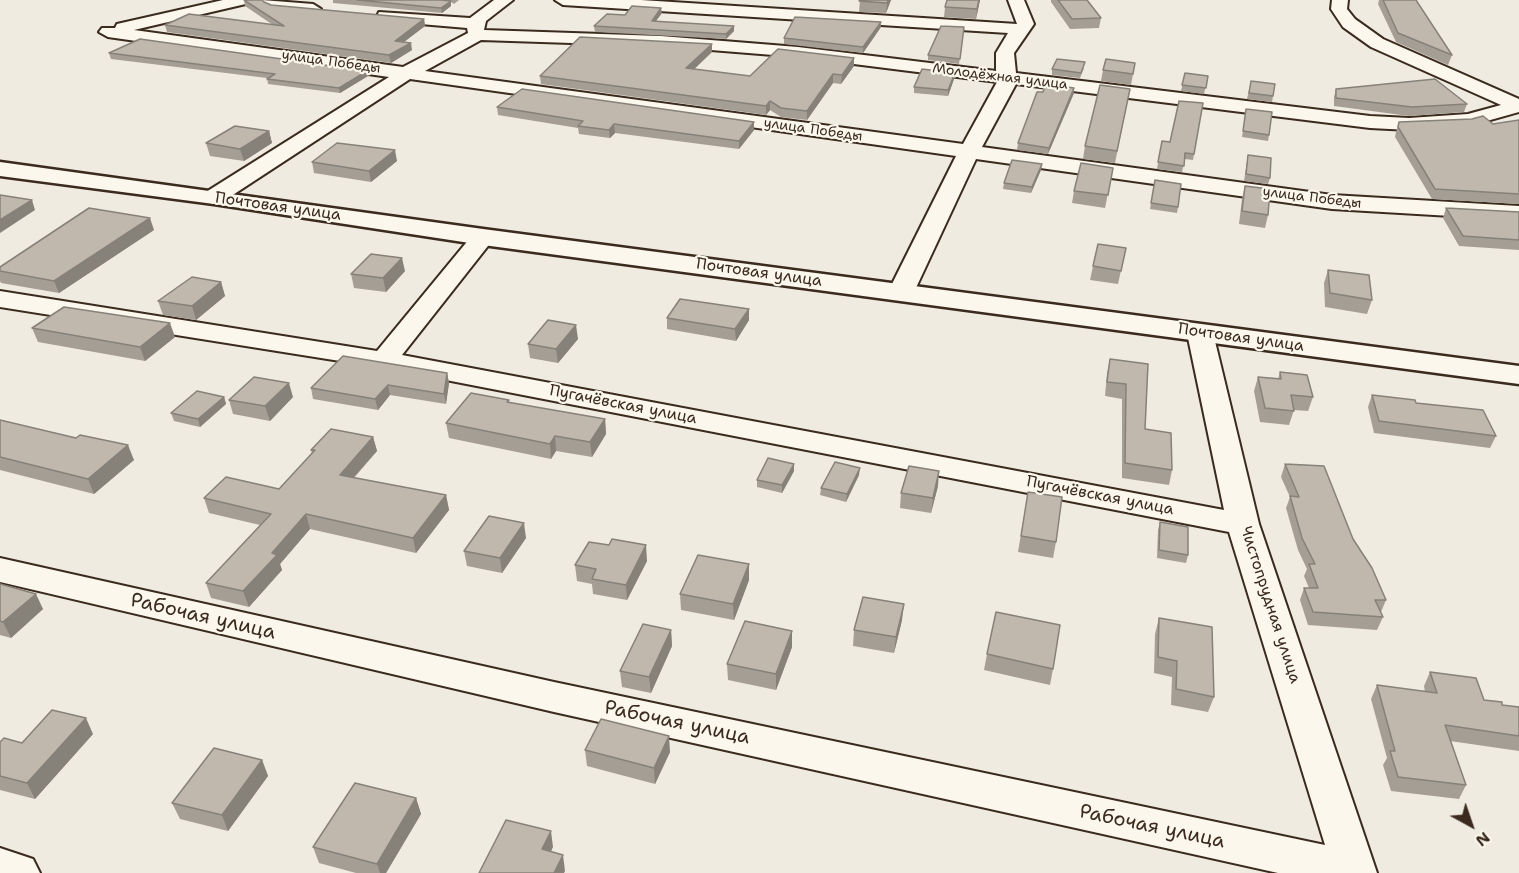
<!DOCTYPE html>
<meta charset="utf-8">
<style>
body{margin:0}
#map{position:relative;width:1519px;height:873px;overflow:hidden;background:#f0ebe0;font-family:"Shantell Sans",sans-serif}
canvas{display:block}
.north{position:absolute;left:1441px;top:795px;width:60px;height:60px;-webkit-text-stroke:4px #fbf7ec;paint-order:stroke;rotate:140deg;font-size:16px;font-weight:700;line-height:24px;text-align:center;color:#3b2a1e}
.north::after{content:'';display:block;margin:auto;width:21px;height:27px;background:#3b2a1e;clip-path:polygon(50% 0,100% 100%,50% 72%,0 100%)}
</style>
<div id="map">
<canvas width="1519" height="873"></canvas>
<div class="north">N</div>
</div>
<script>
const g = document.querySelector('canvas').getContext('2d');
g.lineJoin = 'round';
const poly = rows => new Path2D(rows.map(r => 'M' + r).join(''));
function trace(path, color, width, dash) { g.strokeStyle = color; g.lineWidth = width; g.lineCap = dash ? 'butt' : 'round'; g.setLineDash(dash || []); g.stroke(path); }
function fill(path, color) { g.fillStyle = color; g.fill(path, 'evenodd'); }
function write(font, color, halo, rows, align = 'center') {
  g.font = font + ' "Shantell Sans",sans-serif'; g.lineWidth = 4.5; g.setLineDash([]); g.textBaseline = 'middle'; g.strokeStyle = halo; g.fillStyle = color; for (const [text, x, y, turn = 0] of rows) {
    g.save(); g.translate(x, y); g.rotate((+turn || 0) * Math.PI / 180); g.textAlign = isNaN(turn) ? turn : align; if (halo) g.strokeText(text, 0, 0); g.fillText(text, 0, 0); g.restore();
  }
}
const minor = poly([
 [223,0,252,0,250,3,134,30,403,67,468,33,467,28,385,21,379,20,377,16,379,12,470,18,494,0,513,0,486,21,484,30,661,36,798,47,996,71,996,53,1008,33,563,5,555,0,641,0,1017,24,1008,0,1024,0,1034,24,1014,53,1016,73,1370,116,1409,118,1468,114,1501,105,1371,47,1343,27,1331,9,1332,0,1348,0,1347,9,1355,19,1383,39,1519,99,1519,112,1469,126,1409,130,1370,128,1016,84,982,147,1332,195,1519,206,1519,220,1332,209,976,159,914,292,910,297,901,300,892,297,888,292,956,156,410,79,222,202,214,204,206,202,203,197,206,192,389,77,108,37,99,32,102,28,115,28,117,24,223,0],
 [481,40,661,46,798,57,997,82,963,144,425,71,481,40],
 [262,0,313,4,321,9,313,14,273,10,267,8,262,0],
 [483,230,491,232,495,237,402,355,1224,510,1187,333,1191,327,1200,325,1209,327,1213,333,1259,524,1377,873,1278,873,554,712,0,582,0,558,554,682,1325,845,1229,532,384,368,0,307,0,291,377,351,475,232,483,230],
 [0,848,33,859,40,873,0,873,0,848]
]);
const tertiary = poly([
 [0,162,483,229,1519,366,1519,384,483,245,214,204,0,176,0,162]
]);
const wall = poly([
 [244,0,262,0,264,2,271,5,424,19,425,26,404,42,412,50,391,63,167,32,165,25,273,25,245,6],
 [333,0,459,0,454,4,451,2,451,6,442,13,333,3],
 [860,0,891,0,886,13,859,12],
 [980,0,976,19,944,17,945,7],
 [1051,0,1087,0,1101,18,1099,28,1070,29,1051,2],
 [1379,0,1416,0,1452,55,1448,65,1396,42,1378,4],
 [662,13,656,21,734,31,726,39,595,32,594,26,625,15],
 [881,22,881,27,863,53,784,44,784,38],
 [964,27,959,64,928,60,928,55],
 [712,44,712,52,694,69,750,76,854,58,854,66,841,84,833,83,807,120,781,117,770,110,766,115,541,84,540,76],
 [109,53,367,71,368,76,340,93,268,84,267,78,111,59],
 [1135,63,1131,85,1101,81,1103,70],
 [1084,68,1080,78,1052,75,1052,69],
 [1185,73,1208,76,1204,94,1181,91],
 [954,79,948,96,914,93,914,87],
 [1251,81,1273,96,1272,102,1247,99],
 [1130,89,1115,163,1083,159,1085,146],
 [1336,89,1467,104,1464,112,1409,116,1334,106,1334,97],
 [1074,93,1048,154,1017,150,1018,143],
 [1203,103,1193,160,1185,159,1182,172,1157,169,1162,141,1170,142],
 [497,107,754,130,739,149,615,133,610,138,579,134,578,128,498,115],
 [1246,109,1269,135,1268,141,1242,137],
 [1519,120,1519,204,1432,199,1395,137,1396,132,1399,122,1493,124],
 [269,131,272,143,244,161,210,156,206,143],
 [1248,155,1270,178,1268,184,1244,181],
 [397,161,371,182,314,173,312,162],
 [1042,164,1041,170,1031,193,1003,189,1004,183],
 [1113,168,1105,208,1072,203,1074,191],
 [1155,180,1178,207,1177,213,1150,209],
 [1245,186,1268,215,1265,228,1239,224,1242,199],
 [1446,208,1519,212,1519,250,1459,246,1443,218],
 [154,230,59,293,1,283,0,281,0,267],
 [1126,248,1118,284,1090,280,1093,266],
 [1328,270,1372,300,1367,314,1325,307,1324,283],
 [405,271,386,292,354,288,351,274],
 [221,282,225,296,196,320,163,315,158,301],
 [749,309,749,320,736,341,667,329,667,318],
 [32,328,175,337,145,361,38,342],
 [578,339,558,363,530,358,528,344],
 [1110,359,1148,364,1145,429,1172,470,1169,485,1122,478,1122,399,1105,396,1107,373],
 [1280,372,1313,397,1308,411,1294,410,1289,425,1260,422,1254,391,1258,377,1278,379],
 [447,373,449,383,446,404,390,395,378,410,313,399,311,388],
 [1372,395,1416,403,1496,436,1490,448,1374,433,1368,407],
 [224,397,226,404,200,427,174,421,171,413],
 [293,397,270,421,233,414,229,400],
 [509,400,509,403,605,419,606,434,592,457,556,451,551,459,449,438,446,423],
 [0,420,76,438,134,460,94,494,0,470],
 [373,437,377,451,354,478,446,495,449,510,416,553,310,529,280,564,282,570,249,607,211,598,206,583,260,525,209,513,204,498,279,489,312,454,311,450],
 [794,464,794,471,782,493,757,487,757,480],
 [1285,464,1353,539,1386,600,1381,612,1383,617,1377,630,1308,625,1300,600,1304,588,1309,588,1304,576,1307,569,1298,550,1286,508,1290,497,1281,477],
 [859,475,846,502,820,495,821,488],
 [938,486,931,513,900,508,901,493],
 [1028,492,1056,542,1053,558,1018,552],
 [1160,522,1188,555,1186,563,1157,558,1158,530],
 [526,538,502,573,467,566,464,551],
 [647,561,627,600,593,594,592,584,577,581,575,565],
 [749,564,749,580,734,620,681,610,680,594],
 [0,584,43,609,11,638,0,635],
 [1159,618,1214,697,1208,712,1171,705,1172,677,1154,673,1155,634],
 [902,620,894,653,853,646,854,630],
 [671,630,672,646,651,693,622,687,620,671],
 [792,631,792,647,776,690,728,680,727,664],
 [987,654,1053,669,1050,685,984,670],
 [1430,672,1484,700,1502,705,1519,707,1519,751,1450,741,1466,785,1459,799,1391,791,1383,765,1387,758,1371,699,1377,685,1425,692,1424,686],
 [93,734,35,799,0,790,0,742,22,743],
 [585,750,670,752,655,784,587,766],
 [262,760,268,776,228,831,180,819,172,803],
 [416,798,421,814,386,873,356,873,319,863,313,847]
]);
const shadedWall = poly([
 [888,0,891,0,886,13,887,3],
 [979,0,980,0,976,19,977,9],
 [451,1,451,6,442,13,441,8],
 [661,8,662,13,652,26,652,21],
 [424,19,425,26,396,48,395,41],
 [881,22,881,27,863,53,863,47],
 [734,26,734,31,726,39,726,34],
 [411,43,412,50,391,63,389,55],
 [712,44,712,52,686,77,686,68],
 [854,58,854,66,841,84,842,75],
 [367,71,368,76,340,93,339,88],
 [955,73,954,79,948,96,948,90],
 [833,74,833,83,807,120,807,111],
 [1074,88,1074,93,1048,154,1049,148],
 [770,101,770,110,766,115,766,106],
 [754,122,754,130,739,149,739,141],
 [614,124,615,133,610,138,609,130],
 [269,131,272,143,244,161,240,149],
 [395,150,397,161,371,182,369,171],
 [1042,164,1041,170,1031,193,1032,187],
 [32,200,35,210,0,233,0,220],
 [150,218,154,230,59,293,54,281],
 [402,258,405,271,386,292,383,278],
 [221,282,225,296,196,320,192,306],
 [749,309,749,320,736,341,735,329],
 [170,323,175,337,145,361,140,347],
 [576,325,578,339,558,363,556,349],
 [447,373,449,383,446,404,444,394],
 [289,383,293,397,270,421,265,406],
 [388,385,390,395,378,410,375,399],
 [224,397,226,404,200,427,198,419],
 [605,419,606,434,592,457,590,442],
 [555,436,556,451,551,459,550,444],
 [373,437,377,451,343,489,340,475],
 [128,445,134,460,94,494,88,479],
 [794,464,794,471,782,493,782,485],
 [860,468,859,475,846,502,847,494],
 [939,471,938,486,931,513,933,498],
 [446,495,449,510,416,553,413,538],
 [306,514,310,529,280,564,282,570,249,607,243,591,272,553],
 [524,523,526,538,502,573,500,558],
 [646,545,647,561,627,600,626,585],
 [749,564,749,580,734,620,733,604],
 [36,594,43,609,11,638,3,622],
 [904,604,902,620,894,653,896,637],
 [671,630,672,646,651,693,649,677],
 [792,631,792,647,776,690,776,674],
 [86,718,93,734,35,799,27,783],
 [669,736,670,752,655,784,654,768],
 [262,760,268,776,228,831,222,815],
 [416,798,421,814,386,873,380,873,377,864],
 [551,831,553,847,545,865,542,849],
 [563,855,565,871,564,873,554,873]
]);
const building = poly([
 [244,0,262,0,264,2,271,5,424,19,395,41,411,43,389,55,165,25,189,14,284,26,244,0],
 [357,0,441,0,451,1,441,8,357,0],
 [860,0,888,0,887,3,859,1,860,0],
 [947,0,979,0,977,9,945,7,947,0],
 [1058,0,1087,0,1101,18,1072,19,1058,0],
 [1383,0,1416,0,1452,55,1398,33,1383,0],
 [632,6,661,8,652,21,734,26,726,34,594,26,607,14,625,15,632,6],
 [795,17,881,22,863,47,784,38,795,17],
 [941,26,964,27,960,59,928,55,941,26],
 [580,37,712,44,686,68,750,76,778,49,854,58,842,75,833,74,807,111,781,108,770,101,766,106,540,76,580,37],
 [140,39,367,71,339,88,267,79,275,74,109,53,140,39],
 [1057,59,1085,62,1081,73,1052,69,1057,59],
 [1106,59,1135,63,1133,74,1103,70,1106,59],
 [922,69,955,73,948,90,914,87,922,69],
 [1185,73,1208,76,1206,88,1182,85,1185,73],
 [1435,79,1467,104,1412,107,1336,98,1336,89,1435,79],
 [1251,81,1275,84,1273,96,1249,93,1251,81],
 [1046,84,1074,88,1049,148,1018,143,1037,92,1043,92,1046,84],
 [1100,85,1130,89,1117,151,1085,146,1100,85],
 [522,89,754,122,739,141,614,124,609,130,578,126,583,121,497,107,522,89],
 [1179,101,1203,103,1194,154,1185,153,1184,166,1158,162,1162,141,1170,142,1179,101],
 [1246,109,1272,112,1269,135,1243,131,1246,109],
 [1483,116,1493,124,1519,120,1519,194,1435,189,1398,127,1399,122,1472,119,1483,116],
 [235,126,269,131,240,149,206,143,235,126],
 [337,143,395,150,369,171,312,162,337,143],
 [1248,155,1271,158,1270,178,1246,174,1248,155],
 [1012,160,1042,164,1032,187,1004,183,1012,160],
 [1081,163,1113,168,1108,195,1074,191,1081,163],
 [1155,180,1181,184,1178,207,1151,203,1155,180],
 [1245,186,1270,189,1268,215,1242,211,1245,186],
 [0,195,32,200,0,220,0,195],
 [89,208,150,218,54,281,0,271,0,267,89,208],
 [1446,208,1519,212,1519,240,1463,236,1446,208],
 [1098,244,1126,248,1121,271,1093,266,1098,244],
 [371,254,402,258,383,278,351,274,371,254],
 [1328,270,1369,275,1372,300,1330,293,1328,270],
 [192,277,221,282,192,306,158,301,192,277],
 [680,299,749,309,735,329,667,318,680,299],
 [64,307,170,323,140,347,32,328,64,307],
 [548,320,576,325,556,349,528,344,548,320],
 [343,356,447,373,444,394,388,385,375,399,311,388,343,356],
 [1110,359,1148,364,1145,429,1171,433,1172,470,1125,463,1126,384,1107,382,1110,359],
 [1280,372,1307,375,1313,397,1291,395,1294,411,1265,408,1258,377,1281,379,1280,372],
 [254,377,289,383,265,406,229,400,254,377],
 [197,391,224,397,198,419,171,413,197,391],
 [471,393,509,400,507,402,605,419,590,442,555,436,550,444,446,423,471,393],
 [1372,395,1415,400,1416,403,1483,410,1496,436,1379,421,1372,395],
 [0,420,76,438,80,435,128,445,88,479,0,457,0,420],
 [331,429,373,437,340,475,446,495,413,538,306,514,272,553,277,555,243,591,206,583,271,514,204,498,226,477,279,489,315,450,311,450,331,429],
 [768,458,794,464,782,485,757,480,768,458],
 [835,462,860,468,847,494,821,488,835,462],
 [1285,464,1324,466,1353,539,1372,568,1386,600,1375,600,1383,617,1313,612,1304,588,1318,588,1309,564,1315,564,1302,538,1290,496,1299,497,1285,464],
 [909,466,939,471,933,498,901,493,909,466],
 [1028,492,1062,497,1056,542,1021,536,1028,492],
 [489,516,524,523,500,558,464,551,489,516],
 [1160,522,1188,527,1188,555,1159,550,1160,522],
 [612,539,646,545,626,585,592,579,596,569,575,565,589,542,609,545,612,539],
 [698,555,749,564,733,604,680,594,698,555],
 [0,584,36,594,3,622,0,621,0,584],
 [863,597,904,604,896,637,854,630,863,597],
 [996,612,1060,625,1053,669,987,654,996,612],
 [1159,618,1212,627,1214,697,1176,689,1177,661,1158,657,1159,618],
 [745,621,792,631,776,674,727,664,745,621],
 [643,624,671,630,649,677,620,671,643,624],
 [1430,672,1476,678,1484,700,1502,702,1502,705,1519,707,1519,736,1445,725,1466,785,1398,777,1390,751,1395,751,1377,685,1437,693,1430,672],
 [52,710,86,718,27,783,0,776,0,742,4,738,22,743,52,710],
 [601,719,669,736,654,768,585,750,601,719],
 [214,748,262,760,222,815,172,803,214,748],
 [355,783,416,798,377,864,313,847,355,783],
 [506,820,551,831,542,849,563,855,554,873,479,873,506,820]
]);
const farStreetnames = [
 ["улица Победы",331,62,8],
 ["Молодёжная улица",1000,77,7],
 ["улица Победы",813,130,8],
 ["улица Победы",1312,198,7]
];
const streetNames = [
 ["Почтовая улица",278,207,8],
 ["Почтовая улица",759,273,8],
 ["Почтовая улица",1241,338,8],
 ["Пугачёвская улица",623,405,11],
 ["Пугачёвская улица",1100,496,11],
 ["Чистопрудная улица",1270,605,72]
];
const nearStreetnames = [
 ["Рабочая улица",203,617,13],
 ["Рабочая улица",677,723,12],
 ["Рабочая улица",1152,827,12]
];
trace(minor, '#3b2a1e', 4);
trace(tertiary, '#3b2a1e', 5);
fill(minor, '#fbf7ec');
fill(tertiary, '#fbf7ec');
fill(wall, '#a59e95');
fill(shadedWall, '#868179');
fill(building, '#c0b8ad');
trace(building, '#868179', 1.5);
write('14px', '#3b2a1e', '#fbf7ec', farStreetnames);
write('16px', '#3b2a1e', '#fbf7ec', streetNames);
write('20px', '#3b2a1e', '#fbf7ec', nearStreetnames);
</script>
